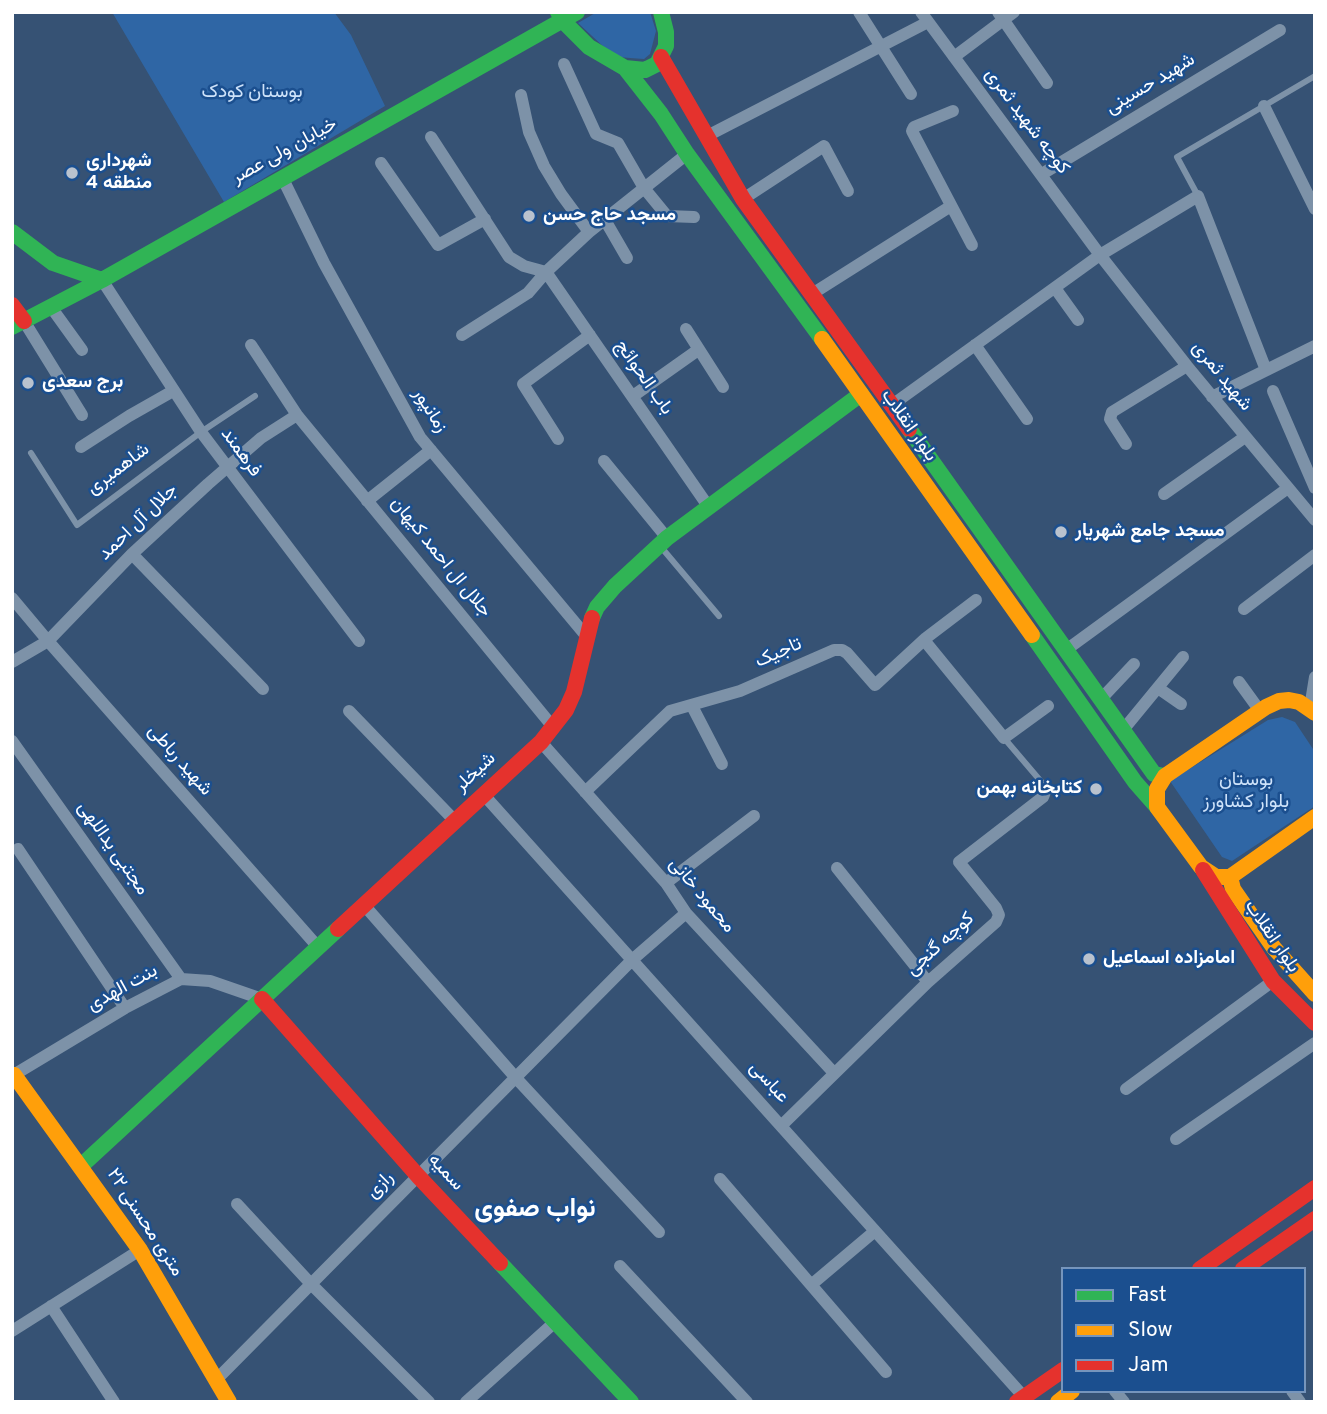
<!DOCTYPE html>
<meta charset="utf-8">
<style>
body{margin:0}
#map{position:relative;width:1327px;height:1414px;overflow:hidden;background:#365274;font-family:Overpass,sans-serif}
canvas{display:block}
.frame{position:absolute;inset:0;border:14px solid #fff;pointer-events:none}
.legend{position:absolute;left:1061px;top:1267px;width:245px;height:126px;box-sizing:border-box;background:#1b4f8f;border:2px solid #7695bc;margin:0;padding:9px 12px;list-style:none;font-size:21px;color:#fff}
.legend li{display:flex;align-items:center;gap:14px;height:35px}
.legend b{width:35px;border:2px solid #7695bc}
</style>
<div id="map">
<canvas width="1327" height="1414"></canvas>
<div class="frame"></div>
<ul class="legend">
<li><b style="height:9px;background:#30b455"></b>Fast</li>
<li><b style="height:9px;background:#ff9f0a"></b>Slow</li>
<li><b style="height:9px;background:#e5322d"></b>Jam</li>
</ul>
</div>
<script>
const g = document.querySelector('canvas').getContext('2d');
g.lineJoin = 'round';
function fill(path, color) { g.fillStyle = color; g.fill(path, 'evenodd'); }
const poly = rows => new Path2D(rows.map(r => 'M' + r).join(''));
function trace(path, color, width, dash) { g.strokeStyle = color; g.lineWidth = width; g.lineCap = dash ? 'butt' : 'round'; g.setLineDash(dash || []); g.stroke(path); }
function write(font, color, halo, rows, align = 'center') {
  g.font = font + ' Overpass,Vazirmatn,sans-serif'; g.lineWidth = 5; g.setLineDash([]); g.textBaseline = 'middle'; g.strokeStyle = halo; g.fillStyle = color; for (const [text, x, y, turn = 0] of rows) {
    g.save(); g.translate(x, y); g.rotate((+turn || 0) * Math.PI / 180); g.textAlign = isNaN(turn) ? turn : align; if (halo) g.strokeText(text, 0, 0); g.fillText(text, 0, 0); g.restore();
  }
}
const green = poly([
 [112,12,334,12,351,35,385,106,224,202],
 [597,12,650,12,656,31,650,54,644,59,630,58,619,57,605,48,578,23],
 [1282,717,1295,722,1315,752,1315,806,1232,861,1222,857,1170,781,1268,720]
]);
const lane = poly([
 [1198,196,1177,157,1315,76],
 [31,453,77,525,201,432,255,396],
 [661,547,719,616],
 [1004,738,1044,785,1045,792]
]);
const street = poly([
 [859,12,911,94],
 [921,12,1100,255,1187,366,1315,520],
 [998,12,1047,83],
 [954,57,1014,12],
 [564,64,596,134,618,143,644,188,667,216,694,217],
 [521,95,529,132,544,166,561,194,589,232],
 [1264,106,1315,209],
 [953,111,914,127,912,131,972,245],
 [707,136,928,22],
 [431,137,509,257,524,266,546,272],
 [381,163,438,245,485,219],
 [1042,174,1280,30],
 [282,177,324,263,420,437,587,637],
 [743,199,824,146,848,191],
 [605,220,627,258],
 [546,272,708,506],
 [102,280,201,432,359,641],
 [1055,288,1078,320],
 [812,294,951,206],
 [51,307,82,350],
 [24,321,82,415],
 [686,329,723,387],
 [462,335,528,293,546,272,589,232,687,154],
 [251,345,297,415,553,727],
 [975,345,1027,419],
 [1273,391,1315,488],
 [633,396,698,350],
 [1212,397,1315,346],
 [892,405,1100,255,1198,196,1266,370],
 [558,439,523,384,590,335],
 [1126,444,1110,419,1112,412,1187,366],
 [81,447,129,416,173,391],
 [604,461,667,538],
 [1164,494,1245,437],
 [367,501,431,450],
 [132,554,263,689],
 [12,598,48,641,318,947],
 [1244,609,1315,555],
 [924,640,1004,738,1048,706],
 [1066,650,1288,488],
 [12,662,48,641,132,554,208,484,261,438,297,415],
 [1239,682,1260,711],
 [1158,688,1181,704],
 [1101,699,1134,664],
 [692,706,722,764],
 [1310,708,1315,677],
 [349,711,455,821],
 [1123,730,1183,657],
 [12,741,181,979],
 [541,742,666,883,686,913,834,1073],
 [585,792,670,711,740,691,834,650,842,650,847,653,875,685,926,638,976,600],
 [484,795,1024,1397],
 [18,849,125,1008],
 [837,868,928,982],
 [666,883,754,816],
 [364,905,516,1078,659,1232],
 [12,1076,125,1008,181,979,210,981,262,999],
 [1126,1089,1273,981],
 [781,1126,928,982,996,922,999,915,996,908,959,862,1043,797,1045,792],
 [1176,1139,1315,1043],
 [720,1179,886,1372],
 [237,1204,311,1284,429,1402],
 [620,1266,747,1402],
 [811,1285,875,1231],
 [51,1306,114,1402],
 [12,1331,140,1250],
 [216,1380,632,960,686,913],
 [1115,1391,1124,1402],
 [1292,1391,1300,1402],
 [466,1402,555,1322]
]);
const fast = poly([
 [558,12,566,24,589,47,625,68,645,70,657,64,666,46,666,32,661,12],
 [625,68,661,114,687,154,822,339],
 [12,232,53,263,102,280],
 [12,327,102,280,577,12],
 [909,429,1154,774,1165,776],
 [592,618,597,607,615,586,667,538,861,394],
 [1032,635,1135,782,1157,807],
 [81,1166,338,929],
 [500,1263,631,1402]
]);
const slow = poly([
 [822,339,1032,635],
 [1315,713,1299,702,1289,700,1279,701,1266,707,1165,776,1157,789,1157,807,1201,867,1216,877,1230,877,1315,817],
 [1230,877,1233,889,1274,948,1315,994],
 [14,1075,140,1250,229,1402],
 [1058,1402,1072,1391]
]);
const jam = poly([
 [661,57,743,199,909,429],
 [12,305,24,321],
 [1203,870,1273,981,1315,1023],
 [338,929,541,742,566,710,574,692,592,618],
 [262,999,418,1176,500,1263],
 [1200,1269,1315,1188],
 [1243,1269,1315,1219],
 [1017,1402,1063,1370]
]);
const markers = [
 [72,173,7,"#b9c2ce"],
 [529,216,7,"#b9c2ce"],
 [28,383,7,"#b9c2ce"],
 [1061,532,7,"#b9c2ce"],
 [1096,789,7,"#b9c2ce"],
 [1089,959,7,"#b9c2ce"]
];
const streetNames = [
 ["شهید حسینی",1151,85,-31],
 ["کوچه شهید ثمری",1026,122,53],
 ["خیابان ولی عصر",285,152,-29],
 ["شهید ثمری",1221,377,51],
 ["باب الحوائج",643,378,55],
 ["زمانپور",429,411,58],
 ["بلوار انقلاب",908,426,55],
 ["فرهمند",240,453,54],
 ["شاهمیری",119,470,-37],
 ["جلال آل احمد",139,523,-44],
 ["جلال ال احمد کیهان",440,558,51],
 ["تاجیک",779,654,-24],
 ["شهید رباطی",179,761,49],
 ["شیخلر",476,773,-43],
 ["مجتبی یداللهی",112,849,55],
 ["محمود خانی",701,896,50],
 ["بلوار انقلاب",1271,937,56],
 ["کوچه گنجی",941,945,-42],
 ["بنت الهدی",123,989,-29],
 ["عباسی",768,1083,48],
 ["سمیه",445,1173,47],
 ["رازی",381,1186,-45],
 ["۲۲ متری محسنی",144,1223,57]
];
const parkNames = [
 ["بوستان کودک",252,93],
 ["بوستان",1246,781],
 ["بلوار کشاورز",1246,803]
];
const poiNames = [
 ["شهرداری",86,162],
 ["منطقه 4",86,184],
 ["مسجد حاج حسن",543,216],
 ["برج سعدی",42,383],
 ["مسجد جامع شهریار",1075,532],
 ["کتابخانه بهمن",1082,789,"right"],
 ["امامزاده اسماعیل",1103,959]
];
const districtNames = [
 ["نواب صفوی",535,1211]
];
fill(green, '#2f66a5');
trace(lane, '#7d92a8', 6);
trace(street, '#7d92a8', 12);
trace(fast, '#30b455', 16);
trace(slow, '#ff9f0a', 16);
trace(jam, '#e5322d', 16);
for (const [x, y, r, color] of markers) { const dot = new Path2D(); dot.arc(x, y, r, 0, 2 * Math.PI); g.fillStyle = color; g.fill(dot); trace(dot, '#1b4f8f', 2.5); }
write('19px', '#fff', '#1b4f8f', streetNames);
write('19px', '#cfe3fa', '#1b4f8f', parkNames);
write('bold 19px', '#fff', '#1b4f8f', poiNames, 'left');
write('bold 26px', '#fff', '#1b4f8f', districtNames);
</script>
